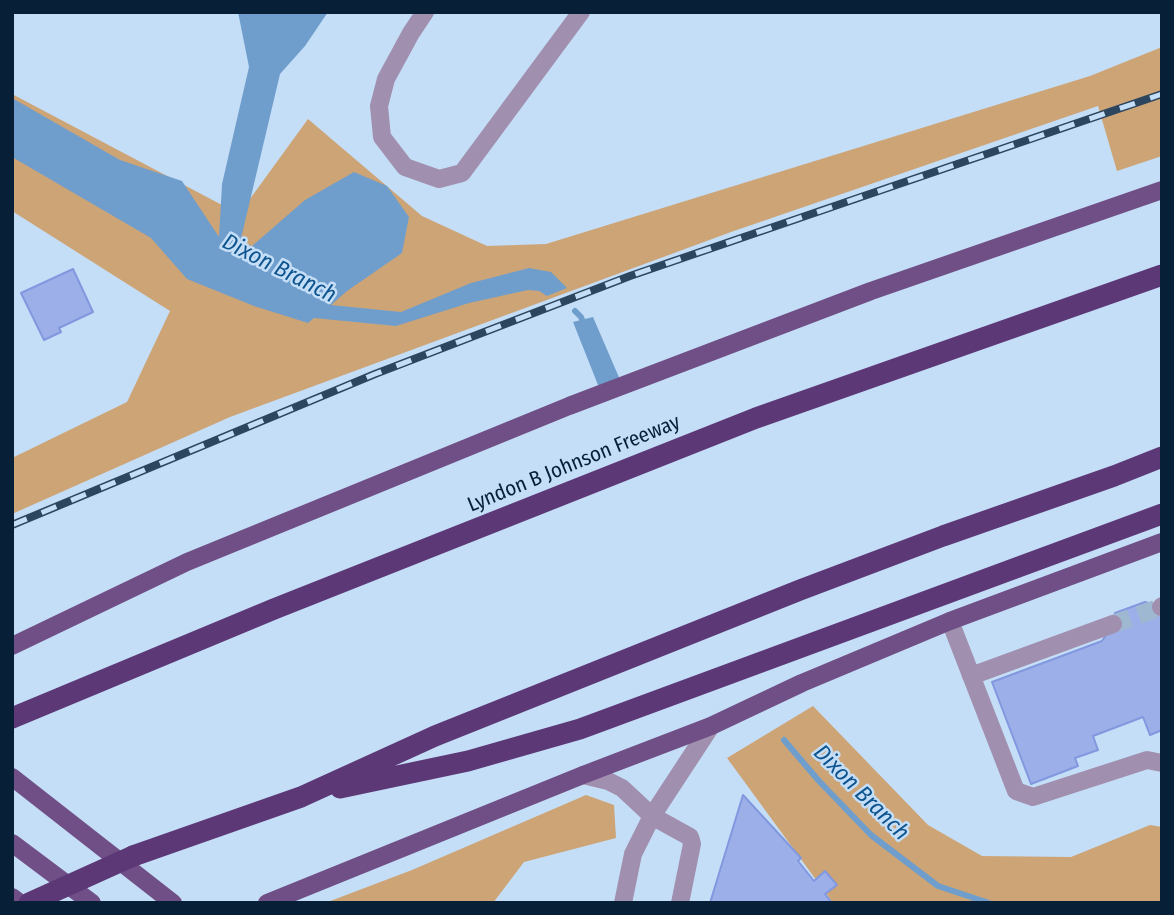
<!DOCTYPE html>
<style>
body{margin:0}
#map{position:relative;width:1174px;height:915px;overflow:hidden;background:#c5def7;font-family:"Fira Sans Condensed",sans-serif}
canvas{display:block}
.frame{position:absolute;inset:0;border:14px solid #072038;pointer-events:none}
</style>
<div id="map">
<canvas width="1174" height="915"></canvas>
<div class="frame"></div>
</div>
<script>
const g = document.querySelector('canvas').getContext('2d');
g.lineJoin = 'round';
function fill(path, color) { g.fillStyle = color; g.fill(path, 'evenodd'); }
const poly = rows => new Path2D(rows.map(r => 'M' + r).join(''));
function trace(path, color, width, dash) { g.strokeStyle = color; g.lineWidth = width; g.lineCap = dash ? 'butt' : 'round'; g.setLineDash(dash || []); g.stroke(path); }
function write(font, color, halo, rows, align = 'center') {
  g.font = font + ' "Fira Sans Condensed",sans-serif'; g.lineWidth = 5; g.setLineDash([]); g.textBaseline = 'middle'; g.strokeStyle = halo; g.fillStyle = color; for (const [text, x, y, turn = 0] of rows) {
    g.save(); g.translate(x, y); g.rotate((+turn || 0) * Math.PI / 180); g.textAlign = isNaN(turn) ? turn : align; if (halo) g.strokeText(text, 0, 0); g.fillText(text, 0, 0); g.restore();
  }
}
const green = poly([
 [1162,47,1162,156,1117,171,1098,106,731,232,230,417,12,514,12,458,127,402,170,311,12,211,12,94,239,214,308,119,422,216,487,246,546,244,1090,76],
 [813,706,928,825,982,856,1071,857,1150,825,1162,827,1162,903,833,903,727,758],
 [586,795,614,805,616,838,524,862,493,903,325,903,412,870]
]);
const water = poly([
 [238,12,328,12,305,46,280,74,240,243,252,246,305,200,354,172,387,186,409,217,402,253,347,291,331,305,401,312,471,283,529,268,551,272,567,288,547,296,539,291,528,290,469,303,396,326,314,318,308,323,254,306,187,279,151,238,12,157,12,98,120,160,182,181,219,237,222,184,249,67],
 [593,317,621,382,600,390,573,322]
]);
const stream = poly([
 [575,311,581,317,585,327],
 [784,740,819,781,871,835,938,886,989,903]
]);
const building = poly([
 [73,269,93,312,59,328,61,332,44,340,21,293,73,269],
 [1145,602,1162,607,1162,730,1150,735,1143,717,1093,736,1098,750,1075,758,1078,766,1031,784,992,682,1102,641,1113,624,1115,613,1145,602],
 [743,795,801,858,798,861,814,881,825,871,837,885,825,894,832,903,710,903,743,795]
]);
const minorTunnel = poly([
 [1113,624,1161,607]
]);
const minor = poly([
 [425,12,411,33,386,79,379,106,382,137,405,167,439,179,462,173,581,12],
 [1161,607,1162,606],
 [950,621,1016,791,1033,797,1147,760,1162,763],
 [971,676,1113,624],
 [583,775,608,781,622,788,652,816,690,837,692,844,680,903],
 [623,903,633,854,652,816,711,726]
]);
const major = poly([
 [12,646,187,562,569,406,871,291,1162,190],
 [12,777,173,903],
 [12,843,92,903],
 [12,897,20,903],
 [267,903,583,775,711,726,802,683,950,621,1162,542]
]);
const highway = poly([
 [12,718,274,609,756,418,1162,275],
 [340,788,468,761,580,729,1162,514],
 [133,856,301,797,435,736,800,590,943,536,1114,476,1162,457]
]);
const rail = poly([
 [12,525,375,374,630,276,1162,94]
]);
const highwayBridge = poly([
 [29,903,133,856]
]);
const streetNames = [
 ["Lyndon B Johnson Freeway",574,464,-22]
];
const waterNames = [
 ["Dixon Branch",279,269,27],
 ["Dixon Branch",861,793,45]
];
fill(green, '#cda476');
fill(water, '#709ecc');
trace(stream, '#709ecc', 6);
fill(building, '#9cafe9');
trace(building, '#8198df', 2);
trace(minorTunnel, '#9fb8d1', 18, [18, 9]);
trace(minor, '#a08fae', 18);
trace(major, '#6f4f86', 18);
trace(highway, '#5d3877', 21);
trace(rail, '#2d465f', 8);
trace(rail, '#c5def7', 5, [16]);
trace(highwayBridge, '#5d3877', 21);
write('21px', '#072038', '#c5def7', streetNames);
write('italic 23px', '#0d548e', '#c5def7', waterNames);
</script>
